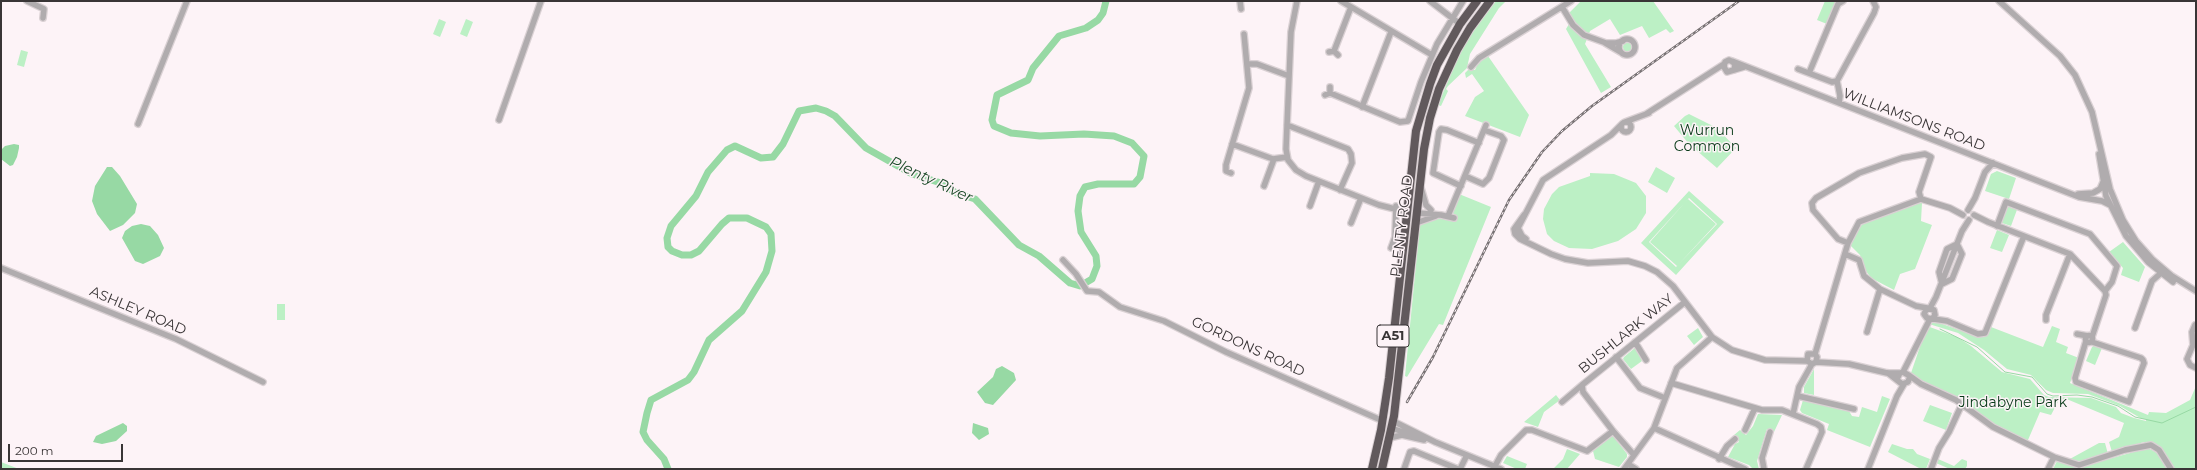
<!DOCTYPE html>
<style>
body{margin:0}
#map{position:relative;width:2197px;height:470px;overflow:hidden;background:#fdf3f7;font-family:Montserrat,sans-serif}
canvas{display:block}
.frame{position:absolute;inset:0;border:2px solid #393536;pointer-events:none}
.scale{position:absolute;left:8px;top:444px;width:115px;height:18px;box-sizing:border-box;border:2px solid #393536;border-top:0;padding-left:5px;font-size:12px;line-height:14px;white-space:nowrap;color:#393536;-webkit-text-stroke:3px #fdf3f7;paint-order:stroke}
</style>
<div id="map">
<canvas width="2197" height="470"></canvas>
<div class="frame"></div>
<div class="scale">200 m</div>
</div>
<script>
const g = document.querySelector('canvas').getContext('2d');
g.lineJoin = 'round';
function fill(path, color) { g.fillStyle = color; g.fill(path, 'evenodd'); }
const poly = rows => new Path2D(rows.map(r => 'M' + r).join(''));
function trace(path, color, width, dash) { g.strokeStyle = color; g.lineWidth = width; g.lineCap = dash ? 'butt' : 'round'; g.setLineDash(dash || []); g.stroke(path); }
function write(font, color, halo, rows, align = 'center') {
  g.font = font + ' Montserrat,sans-serif'; g.lineWidth = 3; g.setLineDash([]); g.textBaseline = 'middle'; g.strokeStyle = halo; g.fillStyle = color; for (const [text, x, y, turn = 0] of rows) {
    g.save(); g.translate(x, y); g.rotate((+turn || 0) * Math.PI / 180); g.textAlign = isNaN(turn) ? turn : align; if (halo) g.strokeText(text, 0, 0); g.fillText(text, 0, 0); g.restore();
  }
}
const green = poly([
 [1496,1,1506,1,1499,8,1470,54,1467,68,1448,86,1446,89,1448,91,1441,106,1438,105,1460,52,1474,30],
 [1581,1,1653,1,1674,31,1670,33,1666,29,1649,38,1642,26,1620,35,1610,19,1590,31,1589,34,1578,28,1568,14],
 [1825,1,1837,2,1827,24,1817,20],
 [439,19,446,22,440,37,433,34],
 [466,19,473,22,467,37,460,34],
 [1569,24,1576,32,1587,39,1585,44,1611,87,1601,93,1566,29],
 '1623 47a5 5 0 1 1 10 0a5 5 0 1 1-10 0Z',
 [21,50,28,52,24,67,17,65],
 [1488,56,1529,115,1520,137,1465,116,1475,97,1484,91,1472,74,1466,78,1465,73,1468,70,1475,70,1479,61],
 [1689,114,1717,128,1736,148,1717,168,1689,144,1674,126,1685,116],
 [1656,167,1675,178,1667,193,1648,182],
 [1997,171,2016,178,2009,199,1985,191,1991,174],
 [1590,173,1614,174,1636,183,1646,196,1646,213,1636,229,1618,241,1592,249,1569,248,1554,241,1547,234,1543,219,1544,209,1552,194,1559,187,1590,176],
 [1689,191,1724,222,1676,275,1641,243],
 [1689,198,1717,224,1676,267,1649,242],
 [1459,194,1491,207,1443,325,1439,324,1407,377,1405,376,1420,224,1439,218,1454,221,1456,217,1452,212],
 [1688,199,1716,224,1677,266,1650,242],
 [1918,203,1922,203,1921,221,1932,225,1915,269,1900,274,1894,290,1871,278,1866,271,1860,255,1850,245,1862,224],
 [2007,205,2018,207,2011,226,2002,223,2001,220],
 [1997,230,2009,235,2002,252,1990,248],
 [2123,242,2145,267,2139,282,2121,275,2123,268,2109,252],
 [277,304,285,304,285,320,277,320],
 [1934,321,1979,337,1987,335,1991,327,2043,347,2052,326,2060,329,2056,342,2068,347,2066,353,2079,358,2070,383,2148,415,2149,412,2166,413,2190,400,2196,386,2196,469,2172,469,2160,448,2155,443,2144,442,2112,452,2109,442,2119,437,2124,423,2069,400,2059,400,2051,415,2040,412,2028,440,2026,441,1994,426,1964,402,1924,384,1911,373,1927,326,1957,337,1971,346,2002,372,2030,379,2044,395,2049,397,2091,398,2116,407,2121,413,2134,418,2146,421,2146,419,2142,419,2120,406,2088,394,2053,393,2046,390,2031,375,2007,369,1984,350,1958,333,1929,324],
 [1698,328,1703,337,1694,345,1687,336],
 [2095,345,2102,348,2095,365,2086,361,2092,347],
 [1636,347,1642,361,1631,369,1623,359,1624,357],
 [1814,369,1814,395,1804,393,1804,387],
 [1556,395,1560,400,1544,412,1538,427,1524,422],
 [1882,396,1890,399,1870,447,1827,430,1829,424,1802,413,1800,410,1803,400,1849,411,1852,416,1859,417,1862,407,1877,412],
 [1930,405,1952,413,1946,430,1923,421],
 [1758,414,1782,415,1774,432,1767,429,1757,461,1759,469,1753,469,1749,465,1728,457,1735,444,1739,442,1734,435,1740,430,1746,435,1753,426],
 [1611,437,1614,437,1627,454,1627,457,1619,467,1595,459,1593,451],
 [2099,443,2105,443,2108,454,2080,462,2068,460],
 [1892,444,1907,449,1913,449,1917,454,1930,459,1926,469,1921,469,1888,452],
 [2148,448,2159,454,2167,469,2053,469,2057,461,2080,467],
 [1567,449,1580,454,1567,469,1553,469,1563,459],
 [1507,456,1527,464,1525,469,1517,469,1503,463],
 [1938,459,1954,466,1962,459,1967,461,1967,466,1965,469,1950,469,1936,463],
 [1,462,19,469,1,469]
]);
const water = poly([
 [14,144,19,145,19,148,17,157,13,165,10,166,1,159,1,150,5,146],
 [107,167,112,167,120,176,137,204,135,213,123,225,110,231,97,214,92,201,95,186],
 [141,224,150,226,158,235,164,248,160,256,143,264,135,261,122,238,125,231,132,226],
 [1002,366,1014,373,1016,380,993,405,985,403,977,392,993,377,996,369],
 [123,423,127,426,127,431,116,441,102,444,93,442,96,436],
 [973,423,988,428,989,434,979,440,972,433]
]);
const stream = poly([
 [1940,329,1977,347,2005,372,2032,377,2047,394,2053,396,2077,395,2092,397,2118,406,2135,417,2162,423,2196,407]
]);
const river = poly([
 [668,469,664,459,647,440,643,432,647,413,651,400,688,380,694,372,709,340,742,311,766,272,772,251,771,234,766,227,747,218,729,218,722,224,699,251,691,255,682,255,672,251,668,247,667,238,671,226,696,196,708,172,727,150,735,146,761,158,773,157,783,144,799,111,816,108,826,111,835,116,866,148,912,174,941,183,956,193,975,199,1019,245,1039,256,1070,283,1080,286,1092,279,1097,266,1096,256,1081,232,1078,211,1080,196,1085,187,1098,184,1134,184,1140,177,1144,156,1132,143,1114,136,1084,134,1040,136,1011,133,994,126,992,120,997,95,1028,80,1033,68,1059,36,1086,28,1098,20,1103,13,1106,1]
]);
const minor = poly([
 [27,1,44,9,43,18],
 [1240,1,1241,9],
 [1297,1,1291,32,1286,149,1288,160,1296,170,1306,176,1379,205,1407,212],
 [1341,1,1432,55],
 [1430,1,1460,24],
 [1999,1,2060,56,2075,75,2092,112,2110,189,2123,220,2136,241,2152,259,2172,276,2196,291],
 [1562,7,1573,25,1584,35,1606,43,1616,43,1623,41],
 '1619 47a8 8 0 1 1 16 0a8 8 0 1 1-16 0Z',
 [1605,43,1622,53],
 [1334,51,1351,7],
 [1329,52,1334,51,1338,55],
 [1732,61,2079,197,2102,201,2110,205],
 [1247,64,1257,64,1289,76],
 [1471,67,1479,58,1571,1],
 [1798,69,1832,82,1837,81],
 [1734,70,1735,65,1733,62,1729,60,1725,62,1724,67,1727,72,1744,67],
 [1809,73,1838,4,1843,1],
 [1330,93,1400,122,1408,121,1421,82,1437,44,1463,1],
 [1325,95,1330,93,1330,87],
 [1839,103,1840,96,1837,81,1874,13,1876,7,1873,1],
 [1362,107,1391,32],
 [1646,114,1724,64],
 [499,120,541,1],
 '1621 127a5 5 0 1 1 10 0a5 5 0 1 1-10 0Z',
 [1625,122,1649,113],
 [138,124,187,1],
 [1287,125,1348,149,1351,154,1352,163,1340,190],
 [1232,144,1273,159,1287,157],
 [2099,154,2106,196,2126,236,2148,262,2173,282],
 [1231,173,1226,171,1226,165,1249,88,1244,34],
 [1465,176,1483,184,1489,178,1504,140,1501,136,1484,130],
 [1264,186,1274,159],
 [1461,186,1433,173,1439,132,1441,129,1447,130,1479,143],
 [1421,188,1426,205,1431,210],
 [2078,194,2093,193,2100,189,2103,182],
 [1310,206,1319,181],
 [1968,210,1975,198,1985,172,1993,163],
 [1418,213,1441,215,1454,218],
 [1524,215,1514,229,1515,234,1520,239,1551,254,1565,259,1588,263,1628,261,1645,266,1657,272,1673,286,1712,337,1732,350,1765,360,1807,361,1812,364,1816,362,1817,357,1815,354,1808,354,1807,361],
 [1974,215,1988,222,2070,254,2105,291],
 [1448,216,1486,125],
 [1351,223,1361,198],
 [1416,223,1436,216],
 [1997,226,2006,202,2090,234,2117,266,2112,282,2105,291],
 [1526,239,1522,236,1518,228,1543,180,1611,135,1622,124],
 [1848,243,1838,239,1813,210,1812,203,1816,198,1859,173,1902,158,1925,154,1931,157,1919,192,1921,199],
 [1957,244,1962,254,1952,279,1942,284,1939,272,1947,249,1957,244],
 [1391,248,1395,237,1396,206],
 [1845,254,1859,260,1864,276,1880,289,1916,306,1927,308],
 [1063,260,1076,274,1087,291,1099,292,1120,307,1164,321,1226,352,1383,421],
 [1,268,176,339,263,382],
 [1930,308,1936,297,1962,231,1969,220],
 [1933,318,1935,315,1934,310,1927,308,1924,314,1927,318,1947,321,1978,334,1985,333,2024,236],
 [2046,320,2046,315,2070,254],
 [2196,326,2195,325,2192,332,2193,345,2187,359,2190,365,2196,368],
 [2135,328,2152,281,2161,273],
 [1867,332,1880,289],
 [2077,334,2088,336],
 '2085.5 339a3.5 3.5 0 1 1 7 0a3.5 3.5 0 1 1-7 0Z',
 [2092,337,2106,295,2105,291],
 [2086,341,2075,378,2076,382,2129,402,2144,363,2143,360,2141,358,2092,342],
 [1635,342,1646,360],
 [1815,354,1848,243,1859,222,1921,199,1950,208,1963,215],
 [1616,357,1640,388,1665,398],
 [1816,362,1849,364,1887,373,1900,373],
 [1903,372,1930,319],
 [1888,373,1902,384,1908,382,1910,376,1903,372,1900,373,1897,379],
 [1910,376,1921,384,1956,400,1993,427,2054,457,2079,465,2125,450,2151,445,2159,450,2171,469],
 [1671,383,1762,410,1782,410,1817,424,1821,427,1822,432,1806,469],
 [1798,396,1854,409],
 [1562,402,1582,385],
 [1793,414,1799,387,1812,364],
 [1393,421,1435,442,1501,469],
 [1391,428,1413,435],
 [1654,428,1745,469],
 [1745,430,1755,408],
 [1389,438,1402,435,1424,440],
 [1634,455,1613,431,1583,392,1582,385,1685,302],
 [1719,459,1727,446,1735,439],
 [1628,464,1636,469],
 [1495,466,1501,455,1526,430,1532,430,1587,451,1613,431],
 [1404,469,1410,452,1414,451,1458,469],
 [1460,469,1467,455],
 [1624,469,1654,428,1677,368,1712,337],
 [1764,469,1762,458,1770,432],
 [1868,469,1897,396,1904,384],
 [1931,469,1939,448,1949,432,1962,404],
 [2048,469,2054,457]
]);
const highway = poly([
 [1372,469,1381,430,1389,378,1416,131,1430,84,1437,65,1460,24,1477,1],
 [1382,469,1394,416,1424,149,1430,118,1439,89,1457,50,1470,28,1490,1]
]);
const rail = poly([
 [1407,402,1433,357,1509,200,1542,152,1562,131,1592,106,1739,1]
]);
const shields = [
 [1393,336,32]
];
const shieldNames = [
 ["A51",1393,336]
];
const streetNames = [
 ["WILLIAMSONS ROAD",1914,120,21],
 ["PLENTY ROAD",1402,226,-83],
 ["ASHLEY ROAD",138,311,23],
 ["BUSHLARK WAY",1626,334,-39],
 ["GORDONS ROAD",1248,347,25]
];
const parkNames = [
 ["Wurrun",1707,131],
 ["Common",1707,147],
 ["Jindabyne Park",2013,403]
];
const waterNames = [
 ["Plenty River",931,180,25]
];
fill(green, '#bcf0c5');
fill(water, '#97d9a4');
trace(stream, '#97d9a4', 1);
trace(river, '#97d9a4', 7);
trace(minor, '#dad1d4', 8);
trace(highway, '#dad1d4', 10);
trace(minor, '#b0acae', 5.5);
trace(highway, '#61595c', 8);
trace(rail, '#787274', 2.5);
trace(rail, '#fdf3f7', 1, [3]);
for (const [x, y, w] of shields) { const box = new Path2D(); box.roundRect(x - w / 2, y - 11, w, 22, 3); g.fillStyle = '#fdf3f7'; g.fill(box); trace(box, '#393536', 1); }
write('bold 13px', '#393536', null, shieldNames);
write('14px', '#393536', '#fdf3f7', streetNames);
write('14px', '#083a18', '#fdf3f7', parkNames);
write('italic 15px', '#1a4927', '#fdf3f7', waterNames);
</script>
